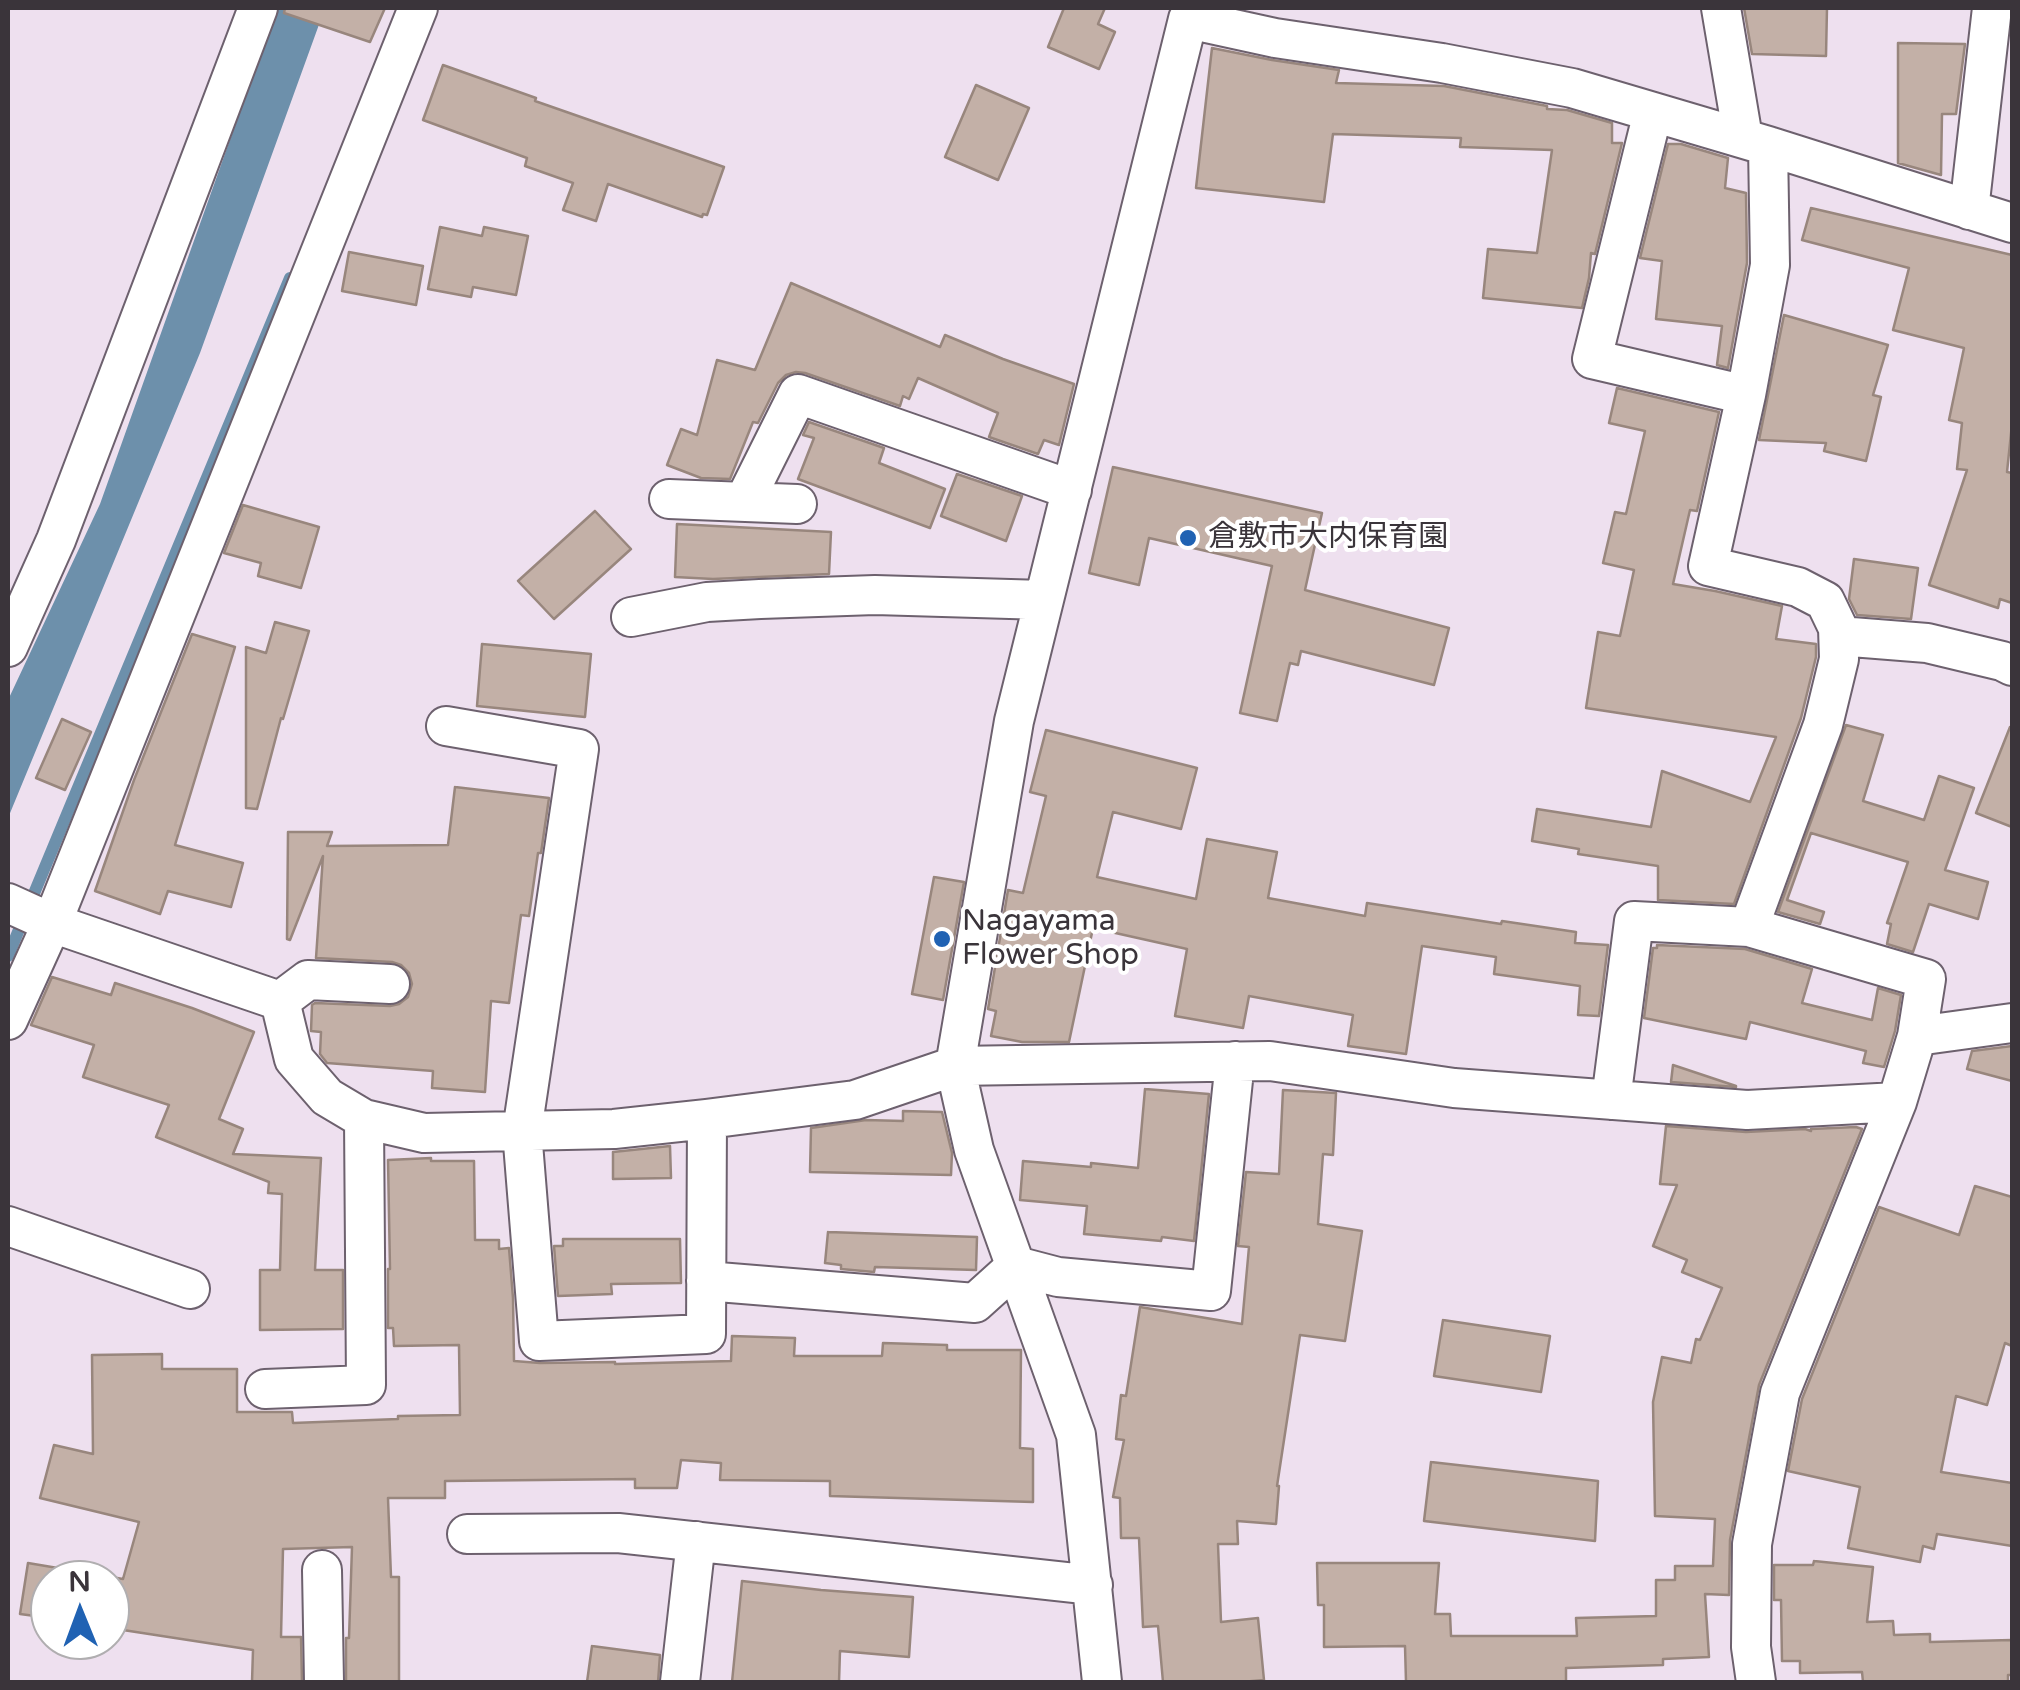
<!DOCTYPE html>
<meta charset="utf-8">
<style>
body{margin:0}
#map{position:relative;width:2020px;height:1690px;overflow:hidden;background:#eee0ef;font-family:"Varela Round",sans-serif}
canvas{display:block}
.frame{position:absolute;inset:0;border:10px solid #3a343a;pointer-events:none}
.north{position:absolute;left:30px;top:1560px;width:100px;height:100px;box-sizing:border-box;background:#fff;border:2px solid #b0aeb0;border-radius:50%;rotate:359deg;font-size:28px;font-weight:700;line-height:40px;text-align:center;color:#3a343a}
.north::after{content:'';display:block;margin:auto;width:35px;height:45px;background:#2062b3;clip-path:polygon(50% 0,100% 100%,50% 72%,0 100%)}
</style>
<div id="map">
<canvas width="2020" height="1690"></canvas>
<div class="frame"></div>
<div class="north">N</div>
</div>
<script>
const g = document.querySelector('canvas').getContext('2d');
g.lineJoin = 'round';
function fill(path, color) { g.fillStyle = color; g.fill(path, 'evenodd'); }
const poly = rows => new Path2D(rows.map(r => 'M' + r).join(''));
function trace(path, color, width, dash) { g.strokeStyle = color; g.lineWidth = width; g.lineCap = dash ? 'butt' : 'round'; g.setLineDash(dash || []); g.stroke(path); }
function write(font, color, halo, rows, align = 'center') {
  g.font = font + ' "Varela Round","Noto Sans JP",sans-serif'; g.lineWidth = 8; g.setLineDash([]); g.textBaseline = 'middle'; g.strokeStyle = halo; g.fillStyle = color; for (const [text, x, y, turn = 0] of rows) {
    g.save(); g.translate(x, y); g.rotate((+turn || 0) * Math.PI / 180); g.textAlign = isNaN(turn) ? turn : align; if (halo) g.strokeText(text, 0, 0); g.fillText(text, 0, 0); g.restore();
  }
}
const water = poly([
 [277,8,325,8,200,353,8,818,8,700,100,504]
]);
const stream = poly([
 [8,956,290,278]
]);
const building = poly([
 [285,8,385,8,370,42,284,13,285,8],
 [1064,8,1105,8,1098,24,1115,32,1099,69,1048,47,1064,8],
 [1744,8,1827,8,1826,56,1752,54,1744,8],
 [1898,43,1965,44,1956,114,1942,114,1941,175,1898,163,1898,43],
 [1212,48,1272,60,1339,70,1336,83,1444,86,1547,106,1547,109,1567,110,1612,123,1612,143,1622,143,1595,254,1591,253,1589,278,1582,308,1483,298,1488,249,1537,253,1552,150,1460,147,1461,138,1333,134,1324,202,1196,188,1212,48],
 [443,65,536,98,535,101,724,167,707,215,703,214,702,217,608,184,596,221,563,210,573,183,525,166,527,158,423,120,443,65],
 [976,85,1029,108,998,180,945,157,976,85],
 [1668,144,1681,144,1728,158,1725,188,1746,193,1747,263,1728,368,1717,365,1722,326,1656,319,1662,261,1640,258,1668,144],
 [1811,208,2012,255,2012,424,2007,472,2012,473,2012,603,2000,599,1998,608,1929,585,1967,470,1957,469,1962,423,1949,420,1964,348,1893,330,1909,268,1802,240,1811,208],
 [440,227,482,236,484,227,528,236,516,295,473,287,471,297,428,289,440,227],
 [349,252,423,266,416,305,342,291,349,252],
 [791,283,940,347,945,335,1003,359,1074,384,1059,445,1044,440,1038,454,989,437,998,413,918,378,909,399,903,396,900,406,805,373,796,372,786,375,778,383,758,423,753,422,730,479,701,478,667,465,681,429,697,435,717,360,755,370,791,283],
 [1784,315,1888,345,1873,395,1881,397,1866,461,1824,451,1826,443,1759,440,1784,315],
 [1617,388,1719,412,1697,511,1690,510,1673,584,1715,591,1782,606,1776,639,1816,644,1816,657,1801,718,1734,904,1658,900,1658,866,1578,854,1579,849,1532,841,1537,809,1651,827,1662,771,1750,802,1776,737,1586,708,1598,632,1620,636,1634,570,1603,563,1615,512,1626,514,1645,431,1609,423,1617,388],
 [809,422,884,448,879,463,945,489,930,528,798,479,814,438,803,435,809,422],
 [1113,467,1322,513,1305,590,1449,628,1434,685,1301,651,1298,665,1290,663,1277,721,1240,713,1272,566,1149,538,1139,585,1089,573,1113,467],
 [957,474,1022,496,1006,541,941,516,957,474],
 [243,505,319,527,301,588,258,576,261,563,224,553,243,505],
 [595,511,631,549,554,619,518,581,595,511],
 [677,524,831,532,829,574,713,579,675,577,677,524],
 [1854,559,1918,568,1911,619,1857,615,1849,599,1854,559],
 [275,622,309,631,283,719,281,718,257,809,246,808,246,647,266,653,275,622],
 [192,634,235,647,175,845,243,863,231,907,168,891,160,914,95,891,134,780,192,634],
 [482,644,591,654,585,717,477,706,482,644],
 [62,719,91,732,65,790,36,778,62,719],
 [1846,725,1883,735,1863,801,1924,820,1939,776,1974,788,1945,870,1988,882,1978,919,1929,904,1913,952,1887,944,1891,924,1887,923,1908,862,1811,833,1787,900,1824,912,1820,924,1778,912,1846,725],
 [2010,727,2012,727,2012,827,1976,813,2010,727],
 [1046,730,1197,768,1181,829,1113,812,1097,877,1196,899,1207,839,1277,852,1268,898,1365,916,1367,903,1501,924,1502,921,1576,932,1575,943,1608,945,1599,1016,1578,1015,1580,986,1494,974,1496,957,1422,946,1406,1054,1348,1046,1353,1015,1249,996,1243,1028,1175,1016,1187,949,1093,928,1069,1042,1022,1042,991,1036,996,1011,988,1009,1008,890,1023,893,1046,796,1030,792,1046,730],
 [455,787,549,798,541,853,538,853,529,916,521,915,509,1003,491,1001,485,1092,432,1088,433,1071,327,1063,320,1054,321,1032,311,1031,312,1005,315,1003,390,1006,399,1004,408,997,412,984,409,973,401,965,392,962,316,958,323,856,290,940,287,939,288,832,332,832,327,846,448,845,455,787],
 [934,877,964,882,943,1000,912,994,934,877],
 [1657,945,1745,949,1812,969,1802,1003,1872,1020,1878,988,1901,995,1895,1031,1884,1067,1863,1063,1866,1051,1750,1022,1746,1039,1644,1018,1653,948,1657,948,1657,945],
 [52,977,111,995,115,983,192,1008,254,1032,219,1119,243,1129,233,1154,321,1158,315,1270,343,1270,343,1329,260,1330,260,1270,280,1270,282,1194,268,1193,269,1182,156,1137,169,1105,83,1077,94,1045,31,1025,52,977],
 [2012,1046,2012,1081,1967,1069,1972,1051,2012,1046],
 [1673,1065,1736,1086,1736,1087,1671,1082,1673,1065],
 [1145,1089,1209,1094,1194,1241,1162,1237,1161,1241,1084,1234,1087,1206,1020,1200,1023,1161,1091,1167,1091,1163,1138,1168,1145,1089],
 [1283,1090,1336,1093,1333,1155,1323,1154,1318,1224,1362,1231,1345,1341,1300,1335,1277,1486,1279,1486,1276,1524,1237,1521,1238,1544,1218,1544,1221,1622,1258,1618,1264,1680,1241,1682,1163,1682,1158,1626,1143,1627,1139,1538,1121,1538,1120,1498,1113,1497,1124,1440,1116,1439,1121,1395,1126,1396,1140,1307,1242,1324,1249,1247,1238,1246,1246,1172,1279,1174,1283,1090],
 [903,1111,942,1112,952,1153,951,1175,810,1172,811,1128,866,1120,903,1121,903,1111],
 [1666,1126,1746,1132,1805,1129,1811,1131,1811,1129,1856,1127,1862,1129,1759,1385,1730,1540,1729,1595,1705,1594,1709,1657,1663,1659,1663,1665,1566,1668,1566,1682,1406,1682,1405,1646,1324,1647,1324,1605,1318,1605,1317,1563,1439,1563,1435,1614,1450,1614,1451,1636,1577,1636,1576,1618,1656,1616,1656,1580,1675,1580,1675,1566,1713,1566,1715,1519,1655,1516,1653,1402,1662,1357,1691,1363,1696,1339,1700,1340,1722,1288,1682,1272,1687,1260,1653,1246,1677,1185,1660,1184,1666,1126],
 [670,1146,671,1178,613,1179,613,1152,670,1146],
 [431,1158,431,1161,474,1161,475,1240,499,1240,499,1249,509,1248,513,1298,514,1361,540,1363,615,1362,615,1364,731,1361,732,1336,795,1338,794,1356,882,1356,883,1343,947,1345,947,1350,1021,1350,1020,1448,1033,1449,1033,1502,830,1496,830,1481,720,1480,721,1463,681,1460,677,1488,635,1488,635,1479,445,1481,445,1498,388,1498,391,1577,399,1577,399,1682,346,1682,346,1638,349,1638,352,1547,283,1549,281,1637,301,1637,302,1682,252,1682,253,1650,110,1628,110,1580,50,1580,50,1618,20,1614,28,1563,123,1579,139,1522,40,1498,54,1445,93,1454,92,1355,162,1354,162,1369,237,1369,237,1412,292,1412,293,1423,398,1419,398,1416,460,1415,459,1345,394,1346,393,1328,388,1328,388,1269,390,1269,388,1160,431,1158],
 [1975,1186,2012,1197,2012,1346,2005,1343,1987,1405,1956,1396,1941,1472,2012,1483,2012,1546,1937,1534,1934,1549,1923,1546,1920,1562,1848,1548,1860,1487,1788,1471,1802,1399,1879,1207,1959,1235,1975,1186],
 [828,1232,977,1237,976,1270,875,1267,874,1272,841,1269,841,1265,825,1263,828,1232],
 [563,1239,680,1239,681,1283,611,1284,612,1294,558,1296,554,1246,563,1246,563,1239],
 [1443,1320,1550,1336,1541,1392,1434,1376,1443,1320],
 [1431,1462,1598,1481,1595,1541,1424,1521,1431,1462],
 [1814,1561,1873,1567,1867,1622,1893,1621,1894,1635,1930,1634,1930,1642,2012,1640,2012,1675,2008,1675,2008,1682,1863,1682,1862,1672,1800,1673,1800,1661,1782,1661,1781,1600,1774,1600,1774,1565,1813,1565,1814,1561],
 [742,1581,821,1590,913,1597,909,1657,840,1651,839,1682,732,1682,742,1581],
 [592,1646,660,1655,658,1682,587,1682,592,1646]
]);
const minor = poly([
 [1721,8,1743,138],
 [1188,19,1275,38,1442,63,1572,88,1768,146,2012,223],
 [1653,112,1592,359,1746,395],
 [1969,210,1992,8],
 [669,499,797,504],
 [744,502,798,394,1072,490],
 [631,617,707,602,760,599,875,595,1044,600],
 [1839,636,1927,643,2002,661,2012,666],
 [8,647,56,540,258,8],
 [446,726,579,749,522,1131,539,1341,706,1334,707,1119],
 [8,903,52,923,280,1001,294,1059,327,1097,364,1119,424,1133,614,1129,707,1119,855,1100,955,1066,1270,1061,1454,1088,1747,1110,1897,1102],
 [1749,927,1823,725,1839,659,1838,628,1825,601,1798,587,1708,566,1746,395,1770,265,1768,146],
 [280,1001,308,980,390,984],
 [8,1020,52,923,418,8],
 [1611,1100,1634,921,1749,927,1926,979,1917,1036],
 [8,1226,190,1289],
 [706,1281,975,1303,1016,1266,1058,1277,1211,1291,1235,1061],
 [265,1389,366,1385,364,1119],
 [467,1534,618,1533,1093,1585],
 [322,1570,324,1682],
 [680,1682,696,1541],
 [1102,1682,1076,1435,974,1150,955,1066,1014,721,1188,19,1193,8],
 [1756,1682,1751,1647,1752,1544,1780,1393,1897,1102,1917,1036,2012,1023]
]);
const markers = [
 [1188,538,10,"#2062b3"],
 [942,939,10,"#2062b3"]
];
const poiNames = [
 ["倉敷市大内保育園",1208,538],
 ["Nagayama",962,922],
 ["Flower Shop",962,956]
];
fill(water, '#6d90ab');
trace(stream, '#6d90ab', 12);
fill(building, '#c3b0a7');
trace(building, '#98867d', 2.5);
trace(minor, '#6d616e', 42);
trace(minor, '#fff', 38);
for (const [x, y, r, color] of markers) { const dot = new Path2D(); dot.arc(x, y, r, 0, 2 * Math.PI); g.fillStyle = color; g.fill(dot); trace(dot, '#fff', 4); }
write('30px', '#3a343a', '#fff', poiNames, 'left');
</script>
